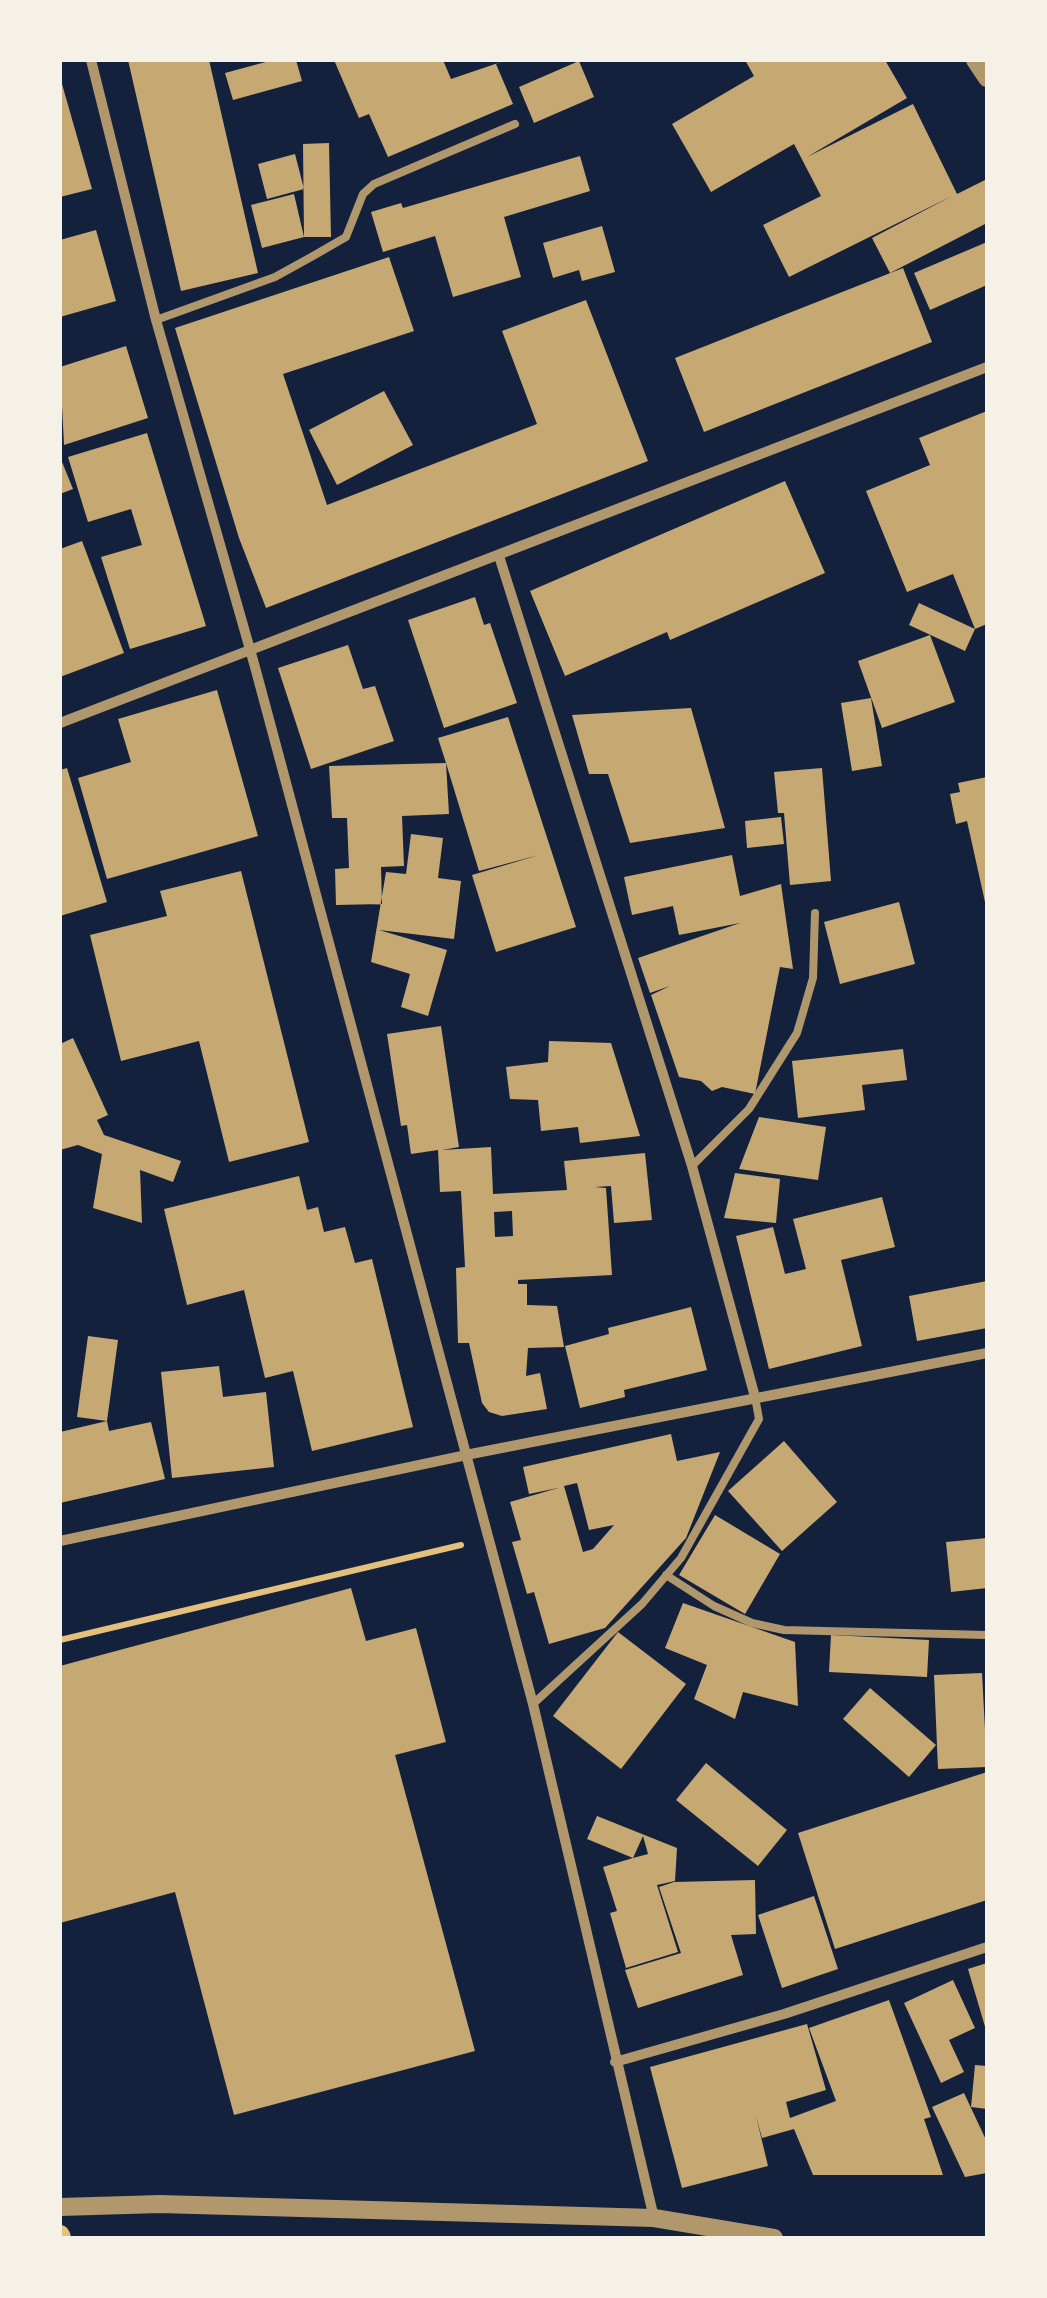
<!DOCTYPE html>
<style>
body{margin:0}
#map{position:relative;width:1047px;height:2298px;overflow:hidden;background:#14213d;font-family:Georgia,serif}
canvas{display:block}
.frame{position:absolute;inset:0;border:62px solid #f6f1e7;pointer-events:none}
</style>
<div id="map">
<canvas width="1047" height="2298"></canvas>
<div class="frame"></div>
</div>
<script>
const g = document.querySelector('canvas').getContext('2d');
g.lineJoin = 'round';
function fill(path, color) { g.fillStyle = color; g.fill(path, 'evenodd'); }
const poly = rows => new Path2D(rows.map(r => 'M' + r).join(''));
function trace(path, color, width, dash) { g.strokeStyle = color; g.lineWidth = width; g.lineCap = dash ? 'butt' : 'round'; g.setLineDash(dash || []); g.stroke(path); }
const building = poly([
 [128,60,209,60,258,273,181,291],
 [273,60,296,60,302,81,233,100,225,73],
 [334,60,443,60,451,79,507,60,496,64,513,104,388,157,369,114,359,118],
 [745,60,885,60,907,98,807,157,913,104,957,194,987,179,987,223,890,273,872,238,952,196,789,277,763,225,821,196,794,144,711,192,672,124,754,76],
 [579,61,594,97,534,123,519,87],
 [60,77,92,189,60,197],
 [329,143,331,237,304,237,262,248,251,205,294,194,304,237,303,144],
 [295,154,304,189,267,199,258,164],
 [580,156,590,191,504,217,521,277,453,297,435,236,383,252,371,212,401,203,403,208],
 [602,226,615,272,582,281,579,270,553,278,543,243],
 [96,230,116,301,60,317,60,240],
 [987,242,987,285,930,310,914,273],
 [389,257,414,331,283,374,327,505,537,424,502,331,586,300,648,461,266,608,239,538,175,328],
 [903,268,932,342,704,432,675,358],
 [126,346,148,418,64,445,60,367],
 [384,391,413,445,337,485,309,430],
 [987,411,987,624,975,629,965,651,909,625,919,603,975,629,953,574,907,592,866,491,930,465,919,438],
 [147,433,206,626,130,649,101,557,142,545,131,509,88,522,68,457],
 [60,457,73,489,60,494],
 [785,481,825,573,670,640,667,632,565,676,530,591],
 [82,541,124,653,60,677,60,549],
 [475,597,484,625,490,623,517,703,444,728,408,620],
 [930,635,955,702,882,728,858,661],
 [348,645,363,689,375,686,394,741,311,769,278,668],
 [217,690,258,836,107,879,78,778,131,762,118,719],
 [871,698,882,766,852,771,841,703],
 [691,708,725,828,630,843,608,774,589,774,572,715],
 [508,717,576,927,496,952,472,875,539,855,479,871,446,763,449,814,402,816,404,866,381,867,382,904,336,905,335,869,349,868,347,818,332,818,329,766,446,763,438,738],
 [67,768,107,902,60,916,60,770],
 [822,768,831,881,790,885,784,813,778,813,774,772],
 [987,777,987,901,985,902,967,821,956,824,950,794,960,792,958,783],
 [781,817,784,844,747,848,745,821],
 [411,834,443,838,438,878,461,881,454,939,379,930,447,950,428,1016,401,1007,410,974,371,962,386,872,406,874],
 [732,855,740,896,781,884,793,969,780,967,755,1094,722,1087,712,1091,701,1081,679,1077,651,995,670,986,650,993,638,958,740,923,679,935,673,906,632,915,624,877],
 [241,871,309,1142,229,1162,199,1041,121,1061,90,935,167,916,160,891],
 [899,902,915,964,840,984,824,922],
 [441,1026,459,1147,442,1150,491,1147,493,1194,567,1190,564,1161,645,1153,652,1220,614,1223,611,1186,595,1187,606,1188,612,1275,518,1280,518,1284,527,1284,527,1305,557,1306,564,1347,528,1348,526,1376,540,1373,547,1409,502,1416,489,1412,482,1403,469,1343,458,1343,456,1268,465,1267,461,1191,440,1192,438,1150,411,1154,407,1125,401,1126,387,1034],
 [512,1211,513,1236,495,1237,494,1212],
 [73,1038,108,1115,97,1120,104,1135,181,1161,173,1182,140,1170,142,1223,93,1208,102,1154,78,1145,60,1150,60,1044],
 [549,1041,611,1043,640,1136,580,1143,578,1127,541,1131,538,1100,510,1099,506,1067,548,1062],
 [903,1049,907,1080,862,1085,865,1110,798,1118,792,1061],
 [759,1117,826,1127,818,1180,739,1169],
 [735,1173,780,1179,776,1223,724,1218],
 [299,1176,307,1210,318,1207,324,1232,345,1227,355,1263,372,1259,413,1427,312,1451,293,1371,265,1378,244,1290,187,1305,164,1209],
 [882,1197,895,1247,841,1260,862,1346,769,1369,736,1236,773,1227,785,1274,806,1269,793,1219],
 [987,1281,987,1328,917,1341,909,1296],
 [691,1307,707,1370,624,1390,625,1397,580,1408,565,1346,609,1334,608,1328],
 [88,1336,118,1340,107,1421,77,1417],
 [219,1366,223,1397,266,1392,274,1467,172,1478,161,1372],
 [107,1421,109,1431,151,1422,165,1479,60,1503,60,1432],
 [671,1434,677,1461,720,1452,686,1538,605,1628,549,1644,534,1592,527,1594,512,1542,521,1540,510,1502,558,1488,529,1494,523,1467],
 [577,1483,589,1530,614,1525,593,1549,583,1552,564,1486],
 [784,1441,837,1502,782,1551,728,1491],
 [715,1515,780,1554,745,1614,679,1575],
 [987,1538,987,1588,951,1592,946,1542],
 [351,1588,366,1641,416,1628,446,1742,395,1755,475,2051,234,2115,175,1892,60,1923,60,1666],
 [683,1603,795,1642,798,1706,743,1692,735,1719,694,1699,707,1665,665,1648],
 [618,1632,686,1684,621,1769,553,1716],
 [831,1635,929,1640,927,1677,829,1672],
 [982,1673,987,1767,938,1769,934,1675],
 [870,1688,936,1745,909,1777,843,1719],
 [706,1763,787,1830,758,1866,676,1800],
 [987,1772,987,1900,835,1949,798,1833],
 [597,1816,677,1848,675,1881,657,1885,678,1952,626,1968,610,1913,617,1911,603,1867,633,1858,587,1839],
 [643,1836,648,1854,633,1858],
 [755,1880,756,1934,731,1935,743,1975,638,2008,625,1970,681,1953,659,1887,674,1882],
 [814,1896,838,1969,782,1988,758,1915],
 [987,1963,987,2030,986,2030,968,1969],
 [953,1980,975,2028,949,2040,964,2072,941,2083,904,2003],
 [889,2000,931,2117,924,2119,943,2175,813,2175,794,2129,762,2138,756,2116,768,2166,682,2188,650,2067,807,2024,826,2090,786,2102,790,2118,836,2101,809,2028],
 [975,2065,987,2066,987,2109,971,2107],
 [964,2093,987,2142,987,2173,965,2177,932,2107]
]);
const path = poly([
 [60,1640,461,1545]
]);
const service = poly([
 [156,320,275,277,313,256,346,237,363,194,374,184,515,124],
 [692,1166,749,1109,797,1033,813,978,815,913],
 [666,1575,714,1606,752,1623,784,1630,987,1635],
 [533,1704,642,1604,681,1558,759,1419,755,1397]
]);
const minor = poly([
 [91,60,156,320,255,667,533,1704,654,2218],
 [499,556,692,1166,755,1397],
 [60,723,987,367],
 [60,1541,476,1453,987,1353],
 [615,2062,784,2014,987,1947]
]);
const tertiary = poly([
 [975,60,987,78],
 [60,2207,160,2204,654,2218,774,2238]
]);
const secondary = poly([
 [60,2235,61,2238]
]);
fill(building, '#c6a872');
trace(path, '#e5c07b', 6);
trace(service, '#b1986c', 8);
trace(minor, '#b1986c', 10);
trace(tertiary, '#b1986c', 18);
trace(secondary, '#e5c07b', 20);
</script>
